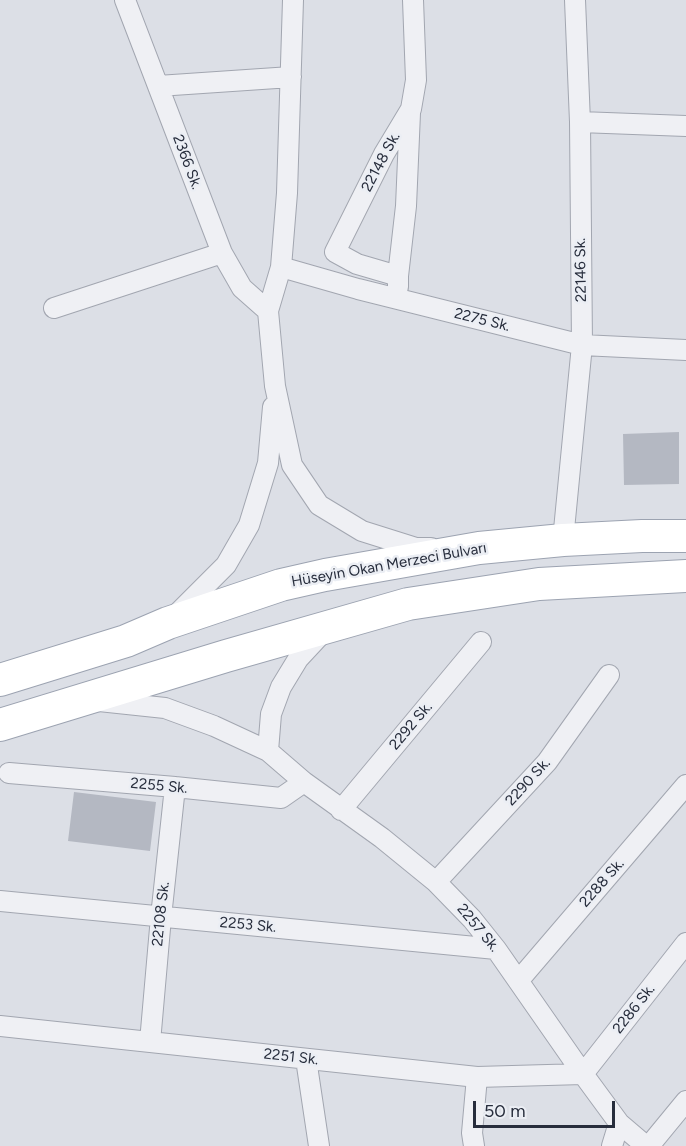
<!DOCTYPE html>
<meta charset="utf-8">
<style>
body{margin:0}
#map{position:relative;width:686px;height:1146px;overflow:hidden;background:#dcdfe6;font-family:Figtree,sans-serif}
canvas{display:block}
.scale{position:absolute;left:473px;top:1101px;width:142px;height:27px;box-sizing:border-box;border:3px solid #272d3c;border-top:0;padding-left:8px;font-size:18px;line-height:21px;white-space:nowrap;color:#272d3c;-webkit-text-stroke:4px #ebeef4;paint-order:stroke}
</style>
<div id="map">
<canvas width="686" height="1146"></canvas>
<div class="scale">50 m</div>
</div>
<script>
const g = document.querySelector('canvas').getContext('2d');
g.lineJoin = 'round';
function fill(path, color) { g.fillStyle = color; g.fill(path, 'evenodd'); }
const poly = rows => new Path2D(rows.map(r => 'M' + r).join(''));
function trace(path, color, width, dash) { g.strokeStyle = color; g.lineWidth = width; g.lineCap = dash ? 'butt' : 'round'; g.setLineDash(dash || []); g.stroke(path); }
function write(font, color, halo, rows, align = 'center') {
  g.font = font + ' Figtree,sans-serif'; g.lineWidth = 5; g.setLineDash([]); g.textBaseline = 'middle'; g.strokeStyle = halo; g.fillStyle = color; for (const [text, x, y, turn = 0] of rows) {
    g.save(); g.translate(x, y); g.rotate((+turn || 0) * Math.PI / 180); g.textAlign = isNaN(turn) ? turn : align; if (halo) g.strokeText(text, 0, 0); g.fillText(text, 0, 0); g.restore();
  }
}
const building = poly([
 [679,432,679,484,624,485,623,434],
 [74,792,156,802,150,851,68,841]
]);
const street = poly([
 [125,0,222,253,242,288,268,311],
 [293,0,287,193,281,267,268,311,275,386,292,465,319,505,362,531,416,548,431,548],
 [158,86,291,77],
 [580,122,686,126],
 [281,267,358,289,582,345,686,350],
 [398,276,357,264,335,252,384,154,411,109,416,80,413,0],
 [398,287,398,276,406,206,410,113],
 [54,308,222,253],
 [563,540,582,345,580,122,575,0],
 [174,617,226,565,249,525,268,463,273,407],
 [99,701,165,708,214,726,268,751,304,782,382,838,436,882,472,919,496,949,583,1074,619,1123,646,1146],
 [268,751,271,714,281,687,298,659,325,630],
 [9,773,175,787,281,798,304,782],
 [341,810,481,642],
 [436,882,547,762,609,675],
 [0,901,496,949],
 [519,980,686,785],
 [0,1026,477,1077,583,1074],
 [150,1042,161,917,175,787],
 [306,1059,319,1146],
 [583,1074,686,943],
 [474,1146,472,1133,477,1077],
 [612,1146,619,1123],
 [649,1146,686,1101]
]);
const primary = poly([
 [0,680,126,641,168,623,281,585,325,575,479,548,563,540,642,536,686,536],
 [0,725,226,656,408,604,539,584,686,576]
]);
const streetNames = [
 ["2366 Sk.",187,162,69],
 ["22148 Sk.",381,162,-62],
 ["22146 Sk.",581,270,-91],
 ["2275 Sk.",482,320,14],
 ["Hüseyin Okan Merzeci Bulvarı",389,565,-10],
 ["2292 Sk.",411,726,-50],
 ["2290 Sk.",528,782,-48],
 ["2255 Sk.",159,786,5],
 ["2288 Sk.",602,883,-49],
 ["22108 Sk.",161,914,-84],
 ["2253 Sk.",248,925,5],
 ["2257 Sk.",478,928,50],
 ["2286 Sk.",634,1009,-52],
 ["2251 Sk.",291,1057,6]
];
fill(building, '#b4b8c2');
trace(street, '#a2a6b0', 22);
trace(primary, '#9ca3b1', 34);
trace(street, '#eff0f4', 20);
trace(primary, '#fff', 32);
write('15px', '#272d3c', '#ebeef4', streetNames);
</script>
